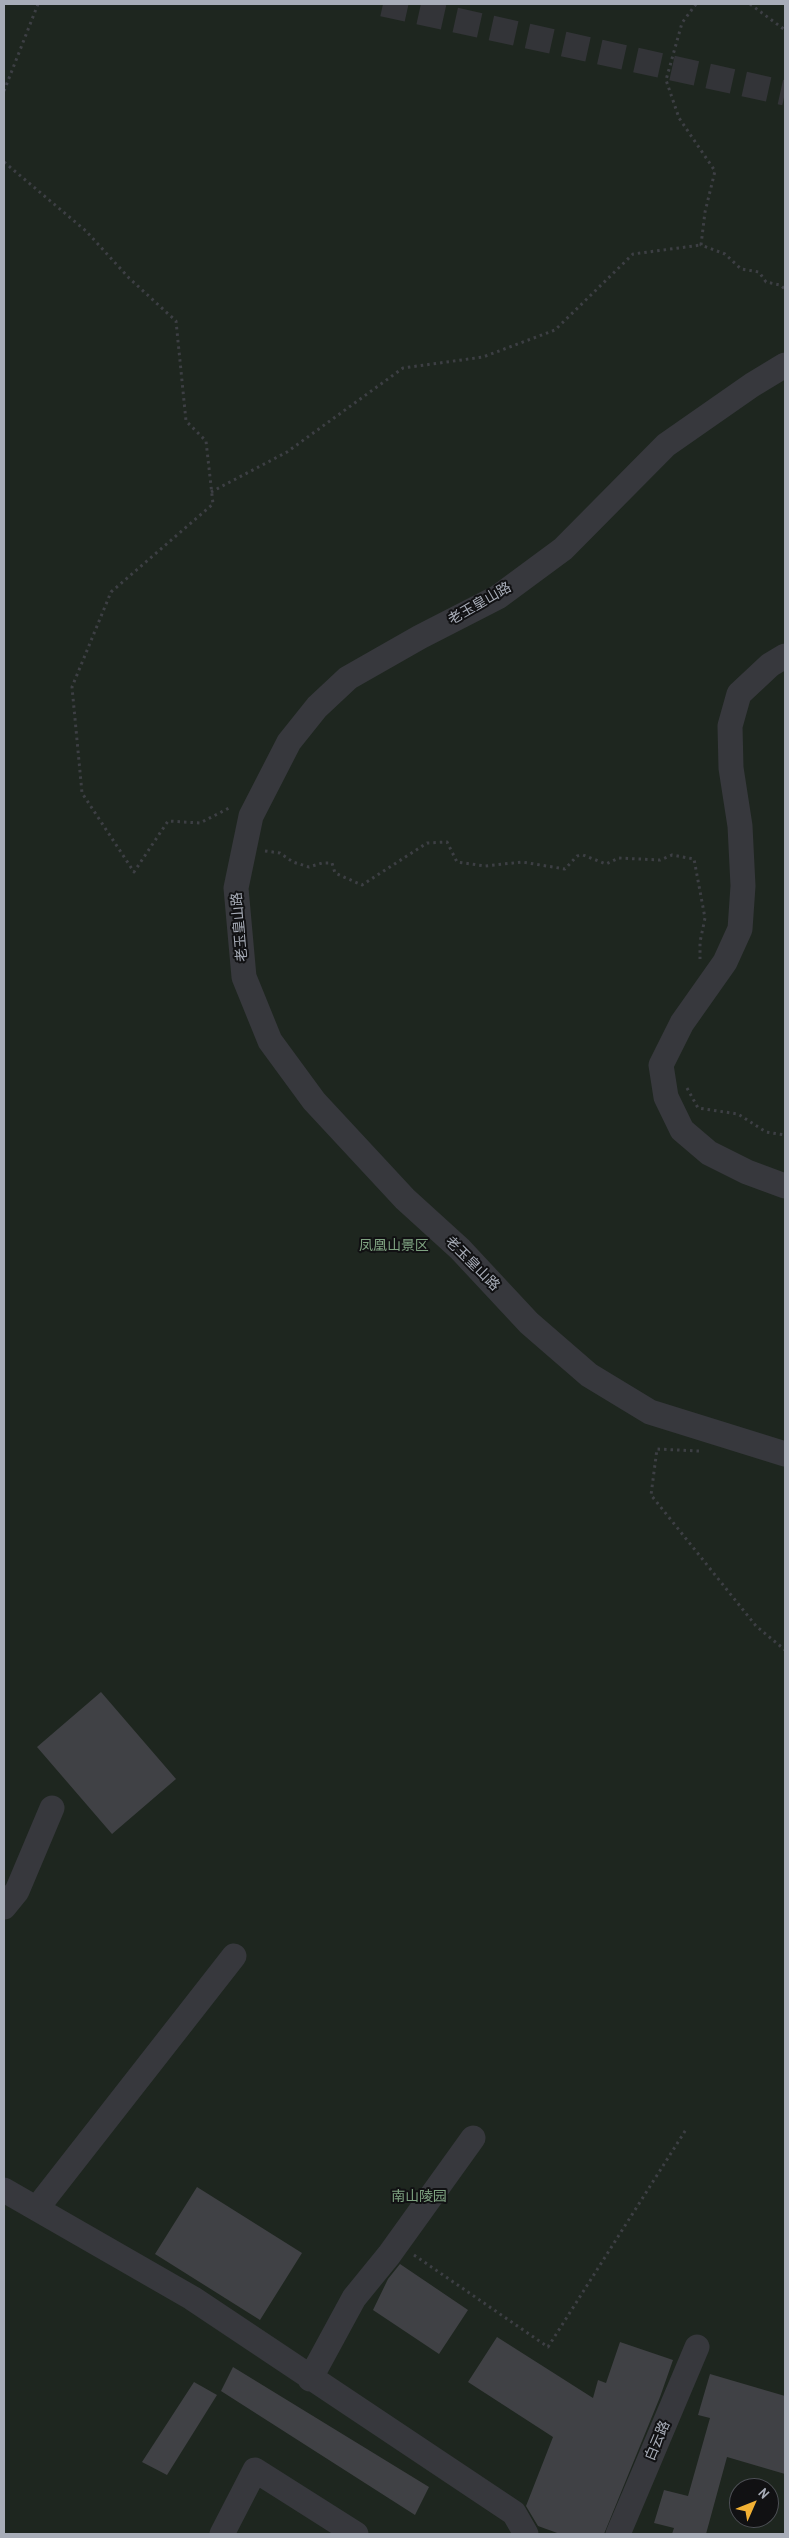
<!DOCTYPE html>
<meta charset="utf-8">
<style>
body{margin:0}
#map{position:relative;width:789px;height:2538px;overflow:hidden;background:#161618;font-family:"Archivo Narrow",sans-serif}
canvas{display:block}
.frame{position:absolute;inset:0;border:5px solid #a8adb8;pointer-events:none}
.north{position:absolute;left:729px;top:2478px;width:50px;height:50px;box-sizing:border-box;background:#111113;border:1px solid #4d4f55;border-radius:50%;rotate:46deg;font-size:14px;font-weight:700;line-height:20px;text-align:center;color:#a8adb8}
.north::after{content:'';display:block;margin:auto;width:18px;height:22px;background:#f2b134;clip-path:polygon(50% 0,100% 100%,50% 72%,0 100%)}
</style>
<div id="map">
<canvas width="789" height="2538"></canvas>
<div class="frame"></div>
<div class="north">N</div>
</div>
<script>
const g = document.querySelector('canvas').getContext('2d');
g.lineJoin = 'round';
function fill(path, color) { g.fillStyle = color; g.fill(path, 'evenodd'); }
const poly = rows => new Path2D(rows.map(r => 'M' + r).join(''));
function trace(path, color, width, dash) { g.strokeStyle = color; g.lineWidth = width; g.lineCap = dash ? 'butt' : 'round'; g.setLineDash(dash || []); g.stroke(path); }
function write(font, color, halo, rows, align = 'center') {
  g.font = font + ' "Archivo Narrow","Noto Sans SC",sans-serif'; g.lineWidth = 4; g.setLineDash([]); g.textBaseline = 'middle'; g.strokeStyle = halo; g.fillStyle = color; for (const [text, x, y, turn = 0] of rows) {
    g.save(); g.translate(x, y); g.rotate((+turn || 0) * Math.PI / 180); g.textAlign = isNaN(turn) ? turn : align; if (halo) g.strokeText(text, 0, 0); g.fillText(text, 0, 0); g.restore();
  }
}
const green = poly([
 [4,4,785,4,785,2534,4,2534],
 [739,2488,769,2488,769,2518,739,2518]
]);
const building = poly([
 [101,1692,176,1779,112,1834,37,1747],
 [197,2187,302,2253,260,2320,155,2254],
 [400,2264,468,2310,439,2354,373,2310,388,2279],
 [497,2337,593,2398,598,2380,606,2383,620,2342,673,2360,660,2397,604,2534,560,2534,538,2526,526,2506,553,2437,468,2382],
 [233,2367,429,2487,415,2515,221,2391],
 [710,2374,785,2396,785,2474,727,2457,706,2534,672,2534,674,2528,654,2523,664,2490,688,2496,710,2418,698,2415],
 [194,2382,217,2395,167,2475,142,2462]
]);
const minorTunnel = poly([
 [383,4,785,93]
]);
const path = poly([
 [696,4,682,23,666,80,679,118,715,171,705,212,701,245,725,254,741,269,759,272,766,282,780,285,785,289],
 [750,4,785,30],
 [4,91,38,4],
 [4,162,86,231,129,278,176,321,186,421,206,441,213,504,111,592,72,687,82,793,134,872,168,821,200,823,231,807],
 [211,492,287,452,403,368,483,357,555,330,633,254,701,245],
 [265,851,280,853,293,862,309,867,322,863,332,863,335,873,362,885,427,843,447,842,457,862,485,866,522,862,565,869,577,856,583,855,606,864,619,858,660,860,672,855,694,859,705,918,700,942,700,959],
 [687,1088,698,1108,738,1114,766,1132,785,1135],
 [699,1451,657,1449,651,1495,756,1626,785,1650],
 [414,2255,548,2347,687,2128]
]);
const minor = poly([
 [785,365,752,385,666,445,563,549,498,597,420,637,348,678,317,707,289,742,251,816,236,888,244,977,270,1041,314,1101,405,1199,460,1249,529,1323,589,1375,650,1412,785,1454],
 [785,656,770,665,739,694,730,726,731,768,740,826,743,886,740,929,725,962,682,1023,661,1065,666,1097,682,1130,709,1153,747,1172,785,1186],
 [4,1907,17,1891,52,1808],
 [4,2190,192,2298,514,2513,526,2534],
 [37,2208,234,1956],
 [310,2379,354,2298,389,2255,473,2138],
 [222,2534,255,2470,356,2534],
 [618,2534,697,2347]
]);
const streetNames = [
 ["老玉皇山路",480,604,-30],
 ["老玉皇山路",240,927,-95],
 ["老玉皇山路",472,1264,45],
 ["白云路",658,2441,-67]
];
const parkNames = [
 ["凤凰山景区",394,1246],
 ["南山陵园",419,2197]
];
fill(green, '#1e261f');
fill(building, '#404145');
trace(minorTunnel, '#333438', 25, [25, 12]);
trace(path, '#3d3f44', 3, [2.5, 4]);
trace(minor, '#37383d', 25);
write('14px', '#a8adb8', '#111113', streetNames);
write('14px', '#7fa381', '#111113', parkNames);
</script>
